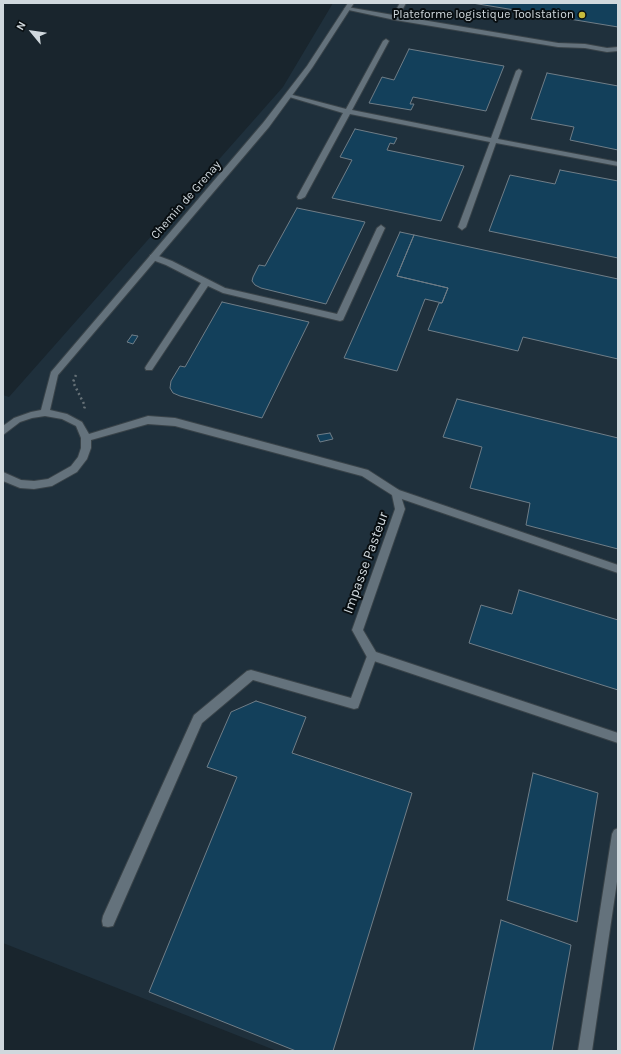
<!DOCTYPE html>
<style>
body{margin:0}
#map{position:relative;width:621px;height:1054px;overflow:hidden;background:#19252d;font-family:Karla,sans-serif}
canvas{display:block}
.frame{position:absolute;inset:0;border:4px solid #d0d8dd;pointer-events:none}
.north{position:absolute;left:12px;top:12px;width:40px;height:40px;-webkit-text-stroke:3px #080e11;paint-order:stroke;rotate:299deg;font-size:11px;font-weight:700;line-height:16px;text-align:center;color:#d0d8dd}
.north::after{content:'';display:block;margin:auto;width:14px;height:18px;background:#d0d8dd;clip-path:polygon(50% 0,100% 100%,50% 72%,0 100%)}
</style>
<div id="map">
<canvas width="621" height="1054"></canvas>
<div class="frame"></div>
<div class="north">N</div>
</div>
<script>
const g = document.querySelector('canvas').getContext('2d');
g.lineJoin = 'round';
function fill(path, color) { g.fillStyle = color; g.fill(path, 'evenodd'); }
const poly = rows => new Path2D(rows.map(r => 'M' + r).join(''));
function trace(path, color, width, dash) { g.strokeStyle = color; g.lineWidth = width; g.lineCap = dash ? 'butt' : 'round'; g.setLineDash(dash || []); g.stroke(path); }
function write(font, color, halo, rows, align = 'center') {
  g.font = font + ' Karla,sans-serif'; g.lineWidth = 4; g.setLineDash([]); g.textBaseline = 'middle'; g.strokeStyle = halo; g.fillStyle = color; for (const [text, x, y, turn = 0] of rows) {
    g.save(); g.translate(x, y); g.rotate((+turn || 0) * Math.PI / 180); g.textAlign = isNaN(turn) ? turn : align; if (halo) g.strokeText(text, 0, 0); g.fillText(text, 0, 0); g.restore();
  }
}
const built = poly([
 [333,3,618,3,618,1051,277,1051,3,943,3,395,9,397,283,87]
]);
const building = poly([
 [472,3,618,3,618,27,472,3],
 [409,49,504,66,486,111,413,97,410,104,414,104,411,110,369,103,382,77,394,80,409,49],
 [547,73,618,86,618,150,570,140,574,127,531,119,547,73],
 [355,129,397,138,394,144,390,143,387,150,464,166,441,221,332,198,352,160,340,157,355,129],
 [560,170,618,181,618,258,489,231,510,175,555,184,560,170],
 [297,208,365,222,326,304,261,288,255,285,252,281,253,277,259,265,265,266,297,208],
 [400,232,414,235,397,276,448,288,442,303,425,299,397,371,344,358,400,232],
 [414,235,618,279,618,359,523,337,518,351,428,330,439,303,442,303,448,288,397,276,414,235],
 [222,302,309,322,262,418,180,396,173,393,170,388,171,381,180,366,185,367,222,302],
 [132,335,138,336,133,344,127,342,132,335],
 [457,399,618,438,618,549,526,525,530,503,470,488,482,447,443,437,457,399],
 [330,433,333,439,320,442,317,435,330,433],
 [519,590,618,620,618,690,469,643,481,605,512,614,519,590],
 [256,701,306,717,292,753,412,793,333,1051,296,1051,149,992,237,777,207,767,231,712,256,701],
 [533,773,598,793,577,922,507,900,533,773],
 [501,920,571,945,552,1051,473,1051,501,920]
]);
const path = poly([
 [76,375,73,382,85,406,84,409]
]);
const lane = poly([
 [400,3,406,3,399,16,558,43,585,44,607,48,618,47,618,51,607,52,585,48,558,47,395,20,344,9,347,7,393,15,400,3],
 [386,39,389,41,352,110,491,138,516,71,519,69,522,71,498,139,618,162,618,166,496,143,466,227,462,230,458,227,490,142,350,114,305,197,301,199,298,199,297,197,343,113,286,96,289,94,346,109,383,41,386,39],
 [381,225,385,228,343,320,340,321,223,293,208,286,152,370,146,370,145,368,146,366,201,283,166,265,150,259,150,255,156,255,172,261,225,288,337,314,377,228,381,225],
 [396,489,618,565,618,573,393,496,391,493,393,490,396,489],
 [372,651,376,653,377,656,358,708,354,709,253,680,202,723,113,926,108,927,103,926,102,921,103,916,194,715,247,671,251,670,351,698,367,656,368,653,372,651],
 [618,828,618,875,592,1051,578,1051,612,834,614,830,618,828]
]);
const street = poly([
 [348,3,354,3,312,68,269,127,58,375,50,410,67,414,82,422,89,434,148,416,175,418,368,470,399,490,405,509,363,630,376,652,618,733,618,743,368,659,352,630,395,509,392,495,362,476,175,426,148,424,91,440,91,448,87,459,77,472,52,486,34,489,20,488,3,481,3,472,21,480,34,481,48,479,71,466,78,457,81,448,81,438,76,426,62,419,45,416,32,418,20,422,3,435,3,426,14,418,31,412,41,410,51,372,263,123,307,66,348,3]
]);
const markers = [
 [582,15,4,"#c7bb3c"]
];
const farPoinames = [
 ["Plateforme logistique Toolstation",574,15]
];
const farStreetnames = [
 ["Chemin de Grenay",186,200,-49]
];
const streetNames = [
 ["Impasse Pasteur",366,563,-70]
];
fill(built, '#1f303c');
fill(building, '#13405b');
trace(building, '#6f7d87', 1);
trace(lane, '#394349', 2);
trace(street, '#394349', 2);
trace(path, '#667177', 2.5, [2, 3]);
fill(lane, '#64727c');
fill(street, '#64727c');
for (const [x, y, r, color] of markers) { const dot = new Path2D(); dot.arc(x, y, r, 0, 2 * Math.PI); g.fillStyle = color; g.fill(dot); trace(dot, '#080e11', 1.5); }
write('12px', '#d0d8dd', '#080e11', farPoinames, 'right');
write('12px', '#d0d8dd', '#080e11', farStreetnames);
write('14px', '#d0d8dd', '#080e11', streetNames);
</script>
